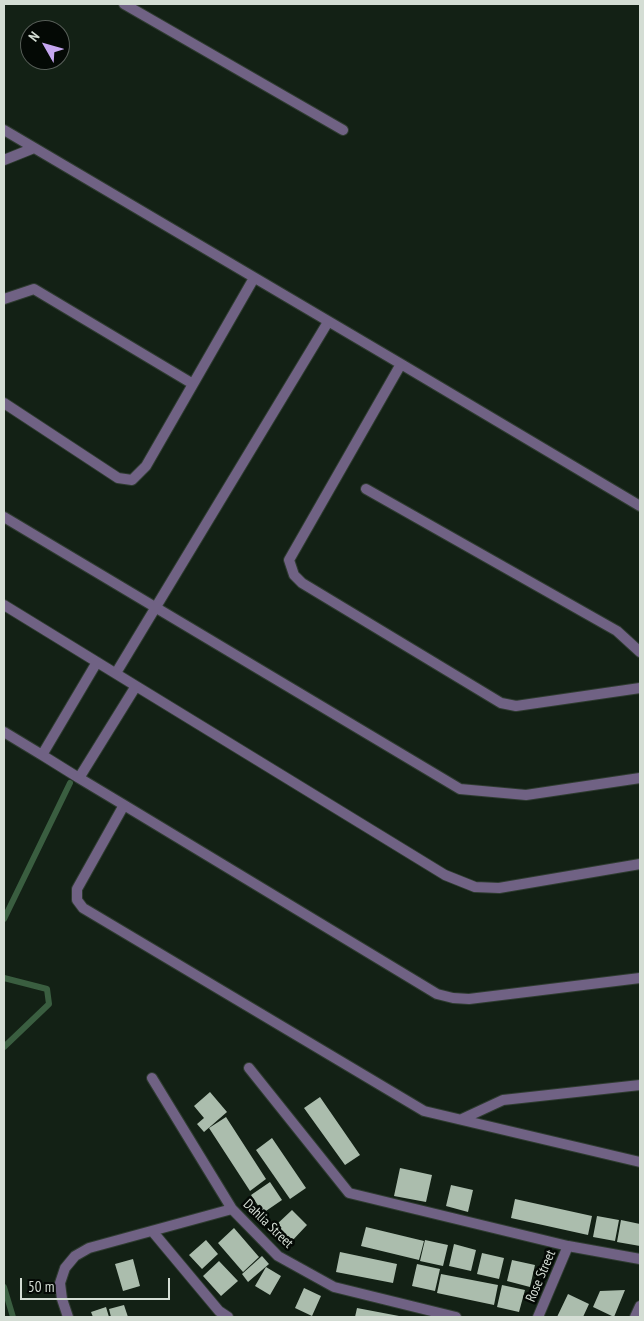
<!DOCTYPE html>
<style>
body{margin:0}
#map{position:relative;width:644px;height:1321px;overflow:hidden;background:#132115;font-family:"PT Sans Narrow",sans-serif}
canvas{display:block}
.frame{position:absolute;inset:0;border:5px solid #d4ddd4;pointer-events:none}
.north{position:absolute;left:20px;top:20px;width:50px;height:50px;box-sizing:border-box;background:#040905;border:1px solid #575e58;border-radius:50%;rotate:308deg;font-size:14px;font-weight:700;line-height:20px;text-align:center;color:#d4ddd4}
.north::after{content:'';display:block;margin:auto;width:18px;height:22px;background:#c5a6f0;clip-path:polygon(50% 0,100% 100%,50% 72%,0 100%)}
.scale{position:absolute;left:20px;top:1278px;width:150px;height:22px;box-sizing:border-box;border:2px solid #d4ddd4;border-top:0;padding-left:6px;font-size:15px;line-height:18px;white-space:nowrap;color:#d4ddd4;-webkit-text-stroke:4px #040905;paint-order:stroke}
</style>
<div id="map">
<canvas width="644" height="1321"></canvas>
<div class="frame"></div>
<div class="north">N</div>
<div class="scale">50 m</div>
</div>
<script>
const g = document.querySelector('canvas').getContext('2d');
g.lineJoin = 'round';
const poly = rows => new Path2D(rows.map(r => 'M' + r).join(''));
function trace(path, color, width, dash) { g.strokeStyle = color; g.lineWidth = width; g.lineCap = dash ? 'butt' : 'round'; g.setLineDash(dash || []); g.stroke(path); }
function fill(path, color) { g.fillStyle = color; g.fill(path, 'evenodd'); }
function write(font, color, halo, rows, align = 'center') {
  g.font = font + ' "PT Sans Narrow",sans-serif'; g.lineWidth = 5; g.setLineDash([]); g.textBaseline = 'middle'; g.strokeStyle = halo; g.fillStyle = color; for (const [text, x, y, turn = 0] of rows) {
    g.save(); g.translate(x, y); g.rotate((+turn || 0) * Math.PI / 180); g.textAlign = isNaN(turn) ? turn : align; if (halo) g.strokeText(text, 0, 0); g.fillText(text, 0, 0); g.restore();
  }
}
const stream = poly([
 [4,919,70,783],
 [4,978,47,989,49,1004,4,1047],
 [4,1287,13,1317]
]);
const building = poly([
 [210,1092,227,1112,204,1132,197,1124,204,1118,194,1106],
 [320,1097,360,1155,345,1165,304,1108],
 [226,1117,266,1179,250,1191,209,1128],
 [272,1138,306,1188,290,1199,256,1150],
 [400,1168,432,1175,426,1202,394,1196],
 [270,1182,282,1200,263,1213,251,1195],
 [451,1185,473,1190,468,1212,446,1206],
 [515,1199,592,1216,588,1235,511,1218],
 [292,1210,307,1225,291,1242,275,1226],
 [597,1216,619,1220,615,1241,593,1237],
 [621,1220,640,1224,640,1246,617,1242],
 [366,1227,424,1241,419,1260,361,1246],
 [234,1228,259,1257,243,1272,218,1243],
 [206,1240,218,1254,202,1269,189,1255],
 [425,1240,448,1245,443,1266,420,1261],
 [454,1244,476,1250,471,1271,449,1266],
 [340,1252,397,1264,393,1283,336,1272],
 [482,1253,504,1258,499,1279,477,1274],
 [262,1256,269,1264,248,1282,242,1274],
 [133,1259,140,1286,123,1291,115,1264],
 [512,1260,535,1265,530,1287,507,1281],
 [219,1261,238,1281,221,1296,203,1276],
 [417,1264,440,1269,435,1291,412,1286],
 [266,1267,281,1276,270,1295,255,1286],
 [441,1274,498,1285,494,1305,437,1293],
 [502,1285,525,1290,519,1312,497,1307],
 [304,1288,321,1296,312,1316,295,1308],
 [625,1290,614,1317,593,1307,600,1291],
 [568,1294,589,1304,583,1317,557,1317],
 [124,1305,128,1317,111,1317,109,1309],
 [106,1307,109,1317,93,1317,91,1312],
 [357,1308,399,1316,399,1317,355,1317]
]);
const street = poly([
 [124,4,343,130],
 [4,130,401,364],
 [4,160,34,148],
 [4,299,34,289,193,384],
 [4,403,118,478,132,480,146,466,254,278],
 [366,489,617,631,640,652],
 [640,506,401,364,289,560,294,575,302,583,501,703,516,706,640,688],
 [4,517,460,789,526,795,640,778],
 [4,605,136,686,79,778,42,755],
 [116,673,328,322],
 [136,686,445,875,475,887,499,888,640,864],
 [4,732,42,755,97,662],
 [79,778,124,805,77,889,77,900,83,908,424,1111,640,1162],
 [124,805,437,994,453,998,469,999,640,978],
 [249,1068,349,1193,568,1246,640,1259],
 [152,1078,232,1209,278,1256,334,1287,456,1317],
 [462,1119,503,1100,640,1085],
 [153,1232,219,1311,228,1317],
 [68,1317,62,1299,60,1283,65,1268,75,1256,89,1248,232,1209],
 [538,1317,568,1246],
 [635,1317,640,1306]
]);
const streetNames = [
 ["Dahlia Street",268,1224,44],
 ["Rose Street",541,1276,-67]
];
trace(stream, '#3a5e40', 6);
fill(building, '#abbdad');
trace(street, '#2e3b30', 12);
trace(street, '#706284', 10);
write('14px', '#d4ddd4', '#040905', streetNames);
</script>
